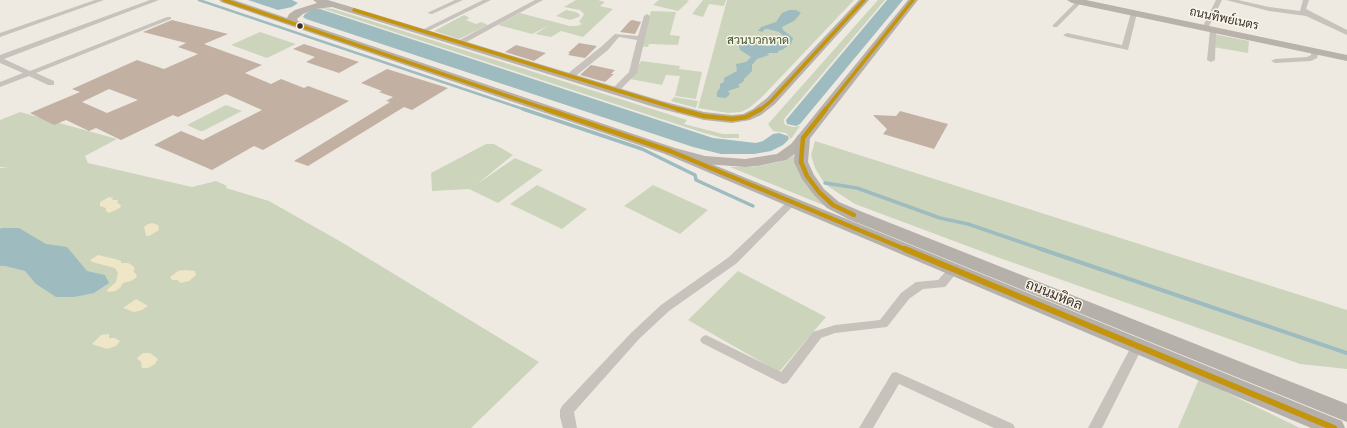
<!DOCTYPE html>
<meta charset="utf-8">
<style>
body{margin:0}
canvas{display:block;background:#eeeae2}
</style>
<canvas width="1347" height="428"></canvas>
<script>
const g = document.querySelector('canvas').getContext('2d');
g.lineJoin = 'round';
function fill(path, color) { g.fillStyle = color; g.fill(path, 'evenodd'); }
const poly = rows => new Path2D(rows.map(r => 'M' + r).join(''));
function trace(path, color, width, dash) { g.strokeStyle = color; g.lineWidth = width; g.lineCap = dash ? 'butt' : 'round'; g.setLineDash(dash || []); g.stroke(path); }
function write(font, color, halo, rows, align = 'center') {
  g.font = font + ' "IBM Plex Sans",Sarabun,sans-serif'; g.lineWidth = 3; g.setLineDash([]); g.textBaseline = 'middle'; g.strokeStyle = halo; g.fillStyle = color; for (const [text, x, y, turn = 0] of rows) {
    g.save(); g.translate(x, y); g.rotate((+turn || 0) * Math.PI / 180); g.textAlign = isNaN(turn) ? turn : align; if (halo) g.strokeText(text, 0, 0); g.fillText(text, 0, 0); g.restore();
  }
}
const green = poly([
 [576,0,598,0,605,2,600,6,613,9,583,37,561,31,551,37,535,34,550,25,532,34,498,25,520,13,570,26,577,26,582,24,579,22,584,14,580,10,564,7],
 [659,0,686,0,689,1,678,11,653,5],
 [703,0,726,0,724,6,709,4,703,17,692,14],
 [727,0,854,0,761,98,749,108,741,112,728,113,698,108],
 [878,0,885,0,784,119,784,123,786,125,793,127,800,126,791,139,786,133,773,131,768,124],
 [321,8,333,9,687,120,684,124,723,134,739,134,739,138,723,138,704,133],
 [566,10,576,12,580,15,579,17,570,20,556,16],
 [651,11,676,12,670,35,680,36,678,45,649,44,648,47,640,46],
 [464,15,470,18,466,20,476,24,481,22,488,25,459,39,434,31],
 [260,32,296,44,267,58,231,45],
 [1214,34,1249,41,1248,53,1213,47],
 [641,61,680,66,679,69,702,72,696,99,675,96,680,76,666,75,662,85,630,79],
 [674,97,698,101,696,108,671,101],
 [226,105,242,111,203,131,200,131,187,125],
 [20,112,117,139,85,156,88,163,192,187,216,181,227,186,226,188,269,201,343,243,539,362,471,428,0,428,0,168,9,168,0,167,0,120],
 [815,141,1347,310,1347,369,1300,364,994,256,855,204,829,187,823,181,815,168,811,155],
 [486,144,494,144,513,155,477,184,515,158,543,170,498,203,469,189,432,191,431,173],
 [796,155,828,207,730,167,754,167,779,162],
 [537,185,587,209,562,229,510,204],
 [653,185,708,210,680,234,624,206],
 [738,271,826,317,779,372,688,320],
 [1199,379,1300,428,1178,428]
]);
const sand = poly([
 [109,197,113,198,112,200,118,200,117,203,121,205,120,208,109,213,106,211,106,208,100,206,100,202],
 [152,223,158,225,159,230,149,236,146,236,144,227,148,224],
 [98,255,115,259,121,261,121,263,128,263,133,266,135,269,133,271,136,274,137,277,131,281,123,283,120,288,115,291,108,292,107,290,116,282,118,273,115,268,92,262,90,260],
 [185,270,195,271,196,275,189,281,180,283,178,280,172,280,170,277,178,271],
 [136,299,148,306,142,310,134,312,123,308],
 [109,334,109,338,115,338,120,341,116,346,107,349,92,344,101,335],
 [143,353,150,353,158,359,155,364,148,368,142,368,141,362,137,358]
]);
const water = poly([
 [248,0,292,0,298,3,292,7,278,10],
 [887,0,903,0,800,124,796,126,787,124,786,120],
 [314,9,320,9,713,138,756,143,763,141,773,134,779,133,788,136,789,139,783,145,771,151,754,154,721,154,693,147,306,19,303,17,305,14],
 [789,10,796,10,801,13,794,21,782,27,783,30,793,38,791,44,782,50,778,51,778,53,769,53,768,54,769,55,757,59,752,65,752,71,744,79,744,81,738,85,740,87,728,91,730,94,726,98,717,97,717,92,720,88,720,84,724,82,724,78,737,71,736,64,746,62,751,57,740,50,739,46,742,43,746,43,769,46,778,42,784,36,779,32,768,29,765,29,762,32,757,30,760,29,761,27,776,22,782,13],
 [2,228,19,228,46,244,67,247,87,271,105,275,109,283,94,293,74,297,56,297,36,284,25,271,5,266,0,266,0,229]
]);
const streamFar2 = poly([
 [199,0,526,110]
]);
const streamFar1 = poly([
 [523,109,642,149,695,175,696,180,753,206],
 [825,183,857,188,940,218,968,224,1044,250]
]);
const stream = poly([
 [1041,249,1347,353]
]);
const building = poly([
 [172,20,228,34,204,44,262,65,245,73,271,84,281,79,304,88,308,86,349,101,263,150,254,146,212,170,154,145,181,131,203,140,262,110,226,94,178,117,173,115,121,140,96,128,89,131,66,120,54,125,30,113,80,92,72,89,137,60,164,69,198,54,178,47,186,43,143,32],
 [109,89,138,100,107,113,82,102],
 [632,20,641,22,635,34,620,32,630,21],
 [579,43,597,46,585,58,568,55,570,53,568,53],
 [304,44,359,62,339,73,306,62,315,57,293,49],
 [516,45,546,53,534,61,505,52],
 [591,65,615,70,611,74,614,74,605,82,580,75],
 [387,69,448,88,412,110,404,107,308,166,294,161,390,102,386,101,393,97,379,92,382,91,361,83],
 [900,111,948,124,934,149,883,134,887,129,873,115,896,116]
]);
const minor = poly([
 [95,0,104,0,0,37,0,33,95,0],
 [150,0,159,0,4,59,30,71,167,17,171,17,171,19,36,73,54,81,54,85,48,85,29,76,0,87,0,82,23,73,0,63,0,55,150,0],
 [455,0,463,0,432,14,427,13,455,0],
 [483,0,491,0,424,33,418,32,483,0],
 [535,0,543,0,461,45,458,45,454,43,535,0],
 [1216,0,1222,0,1208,28,1203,29,1202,28,1216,0],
 [1226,0,1238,0,1269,7,1300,11,1303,0,1309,0,1306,9,1347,30,1347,35,1306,16,1269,11,1226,0],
 [1077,1,1082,2,1057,27,1053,27,1053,25,1077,1],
 [1134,11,1137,13,1128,50,1067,37,1063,35,1067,33,1122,45,1131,13,1134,11],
 [647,14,650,16,637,73,617,93,611,93,610,91,629,72,637,40,619,37,608,50,572,79,566,79,566,75,602,46,615,34,638,36,644,16,647,14],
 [1213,28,1216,30,1215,60,1211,62,1207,60,1210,30,1213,28],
 [1312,49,1315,49,1319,51,1317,58,1311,61,1275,63,1271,61,1275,59,1307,57,1311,55,1312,49],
 [791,200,796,203,794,205,737,263,669,311,639,339,574,412,577,428,563,428,560,417,560,410,562,406,631,333,661,305,729,257,788,201,791,200],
 [954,266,958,267,959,270,945,287,923,289,909,299,887,327,835,333,821,338,787,383,783,384,702,343,700,340,702,337,706,335,710,337,781,372,813,332,835,325,880,320,901,293,916,282,938,280,950,267,954,266],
 [1137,341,1141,343,1143,346,1102,428,1088,428,1133,343,1137,341],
 [896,372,1013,424,1015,428,994,428,899,384,873,428,859,428,892,373,896,372]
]);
const secondary = poly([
 [219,0,234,0,287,18,289,14,295,10,317,3,313,0,328,0,662,101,704,112,732,115,743,114,753,109,767,98,859,0,869,0,775,104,761,115,750,120,732,123,704,120,654,107,332,7,316,9,303,14,297,19,298,21,675,148,705,156,745,159,777,154,791,144,908,0,918,0,801,150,786,160,758,166,745,167,705,164,665,154,221,2,219,0],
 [1067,0,1086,0,1347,55,1347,61,1072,3,1067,0]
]);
const primary = poly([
 [803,134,808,135,810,138,808,162,814,175,824,189,839,202,860,211,1347,404,1347,422,848,219,827,208,814,195,802,179,794,162,796,138,798,135,803,134],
 [670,147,1342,421,1345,428,1311,428,665,154,663,151,665,148,670,147]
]);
const bus1Far2 = poly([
 [224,0,549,110],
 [354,10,681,110],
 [760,110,771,101,864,0],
 [825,110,913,0]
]);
const bus1Far1 = poly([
 [546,109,670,151,907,250],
 [677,109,704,116,732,119,746,117,761,109],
 [826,109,803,138,801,162,807,176,819,192,833,205,854,215]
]);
const bus1 = poly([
 [905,249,1334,428]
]);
const markers = [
 [300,26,3.5,"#393029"]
];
const farStreetnames = [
 ["ถนนทิพย์เนตร",1224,19,12]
];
const farParknames = [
 ["สวนบวกหาด",758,41]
];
const streetNames = [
 ["ถนนมหิดล",1054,295,22]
];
fill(green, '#ccd5bc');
fill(sand, '#efe6c8');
fill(water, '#9ebcc0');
trace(streamFar2, '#9ebcc0', 2.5);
trace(streamFar1, '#9ebcc0', 3.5);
trace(stream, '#9ebcc0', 4);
fill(building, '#c2b0a3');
fill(minor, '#c7c2bb');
fill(secondary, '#b8b2ab');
fill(primary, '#b6b0aa');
trace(bus1Far2, '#c4940c', 3.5);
trace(bus1Far1, '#c4940c', 4.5);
trace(bus1, '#c4940c', 6);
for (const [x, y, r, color] of markers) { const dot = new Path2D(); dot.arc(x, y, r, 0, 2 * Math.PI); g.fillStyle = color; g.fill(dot); trace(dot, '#faf5ea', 1.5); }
write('12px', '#393029', '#faf5ea', farStreetnames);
write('12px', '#41582b', '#faf5ea', farParknames);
write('14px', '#393029', '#faf5ea', streetNames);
</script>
